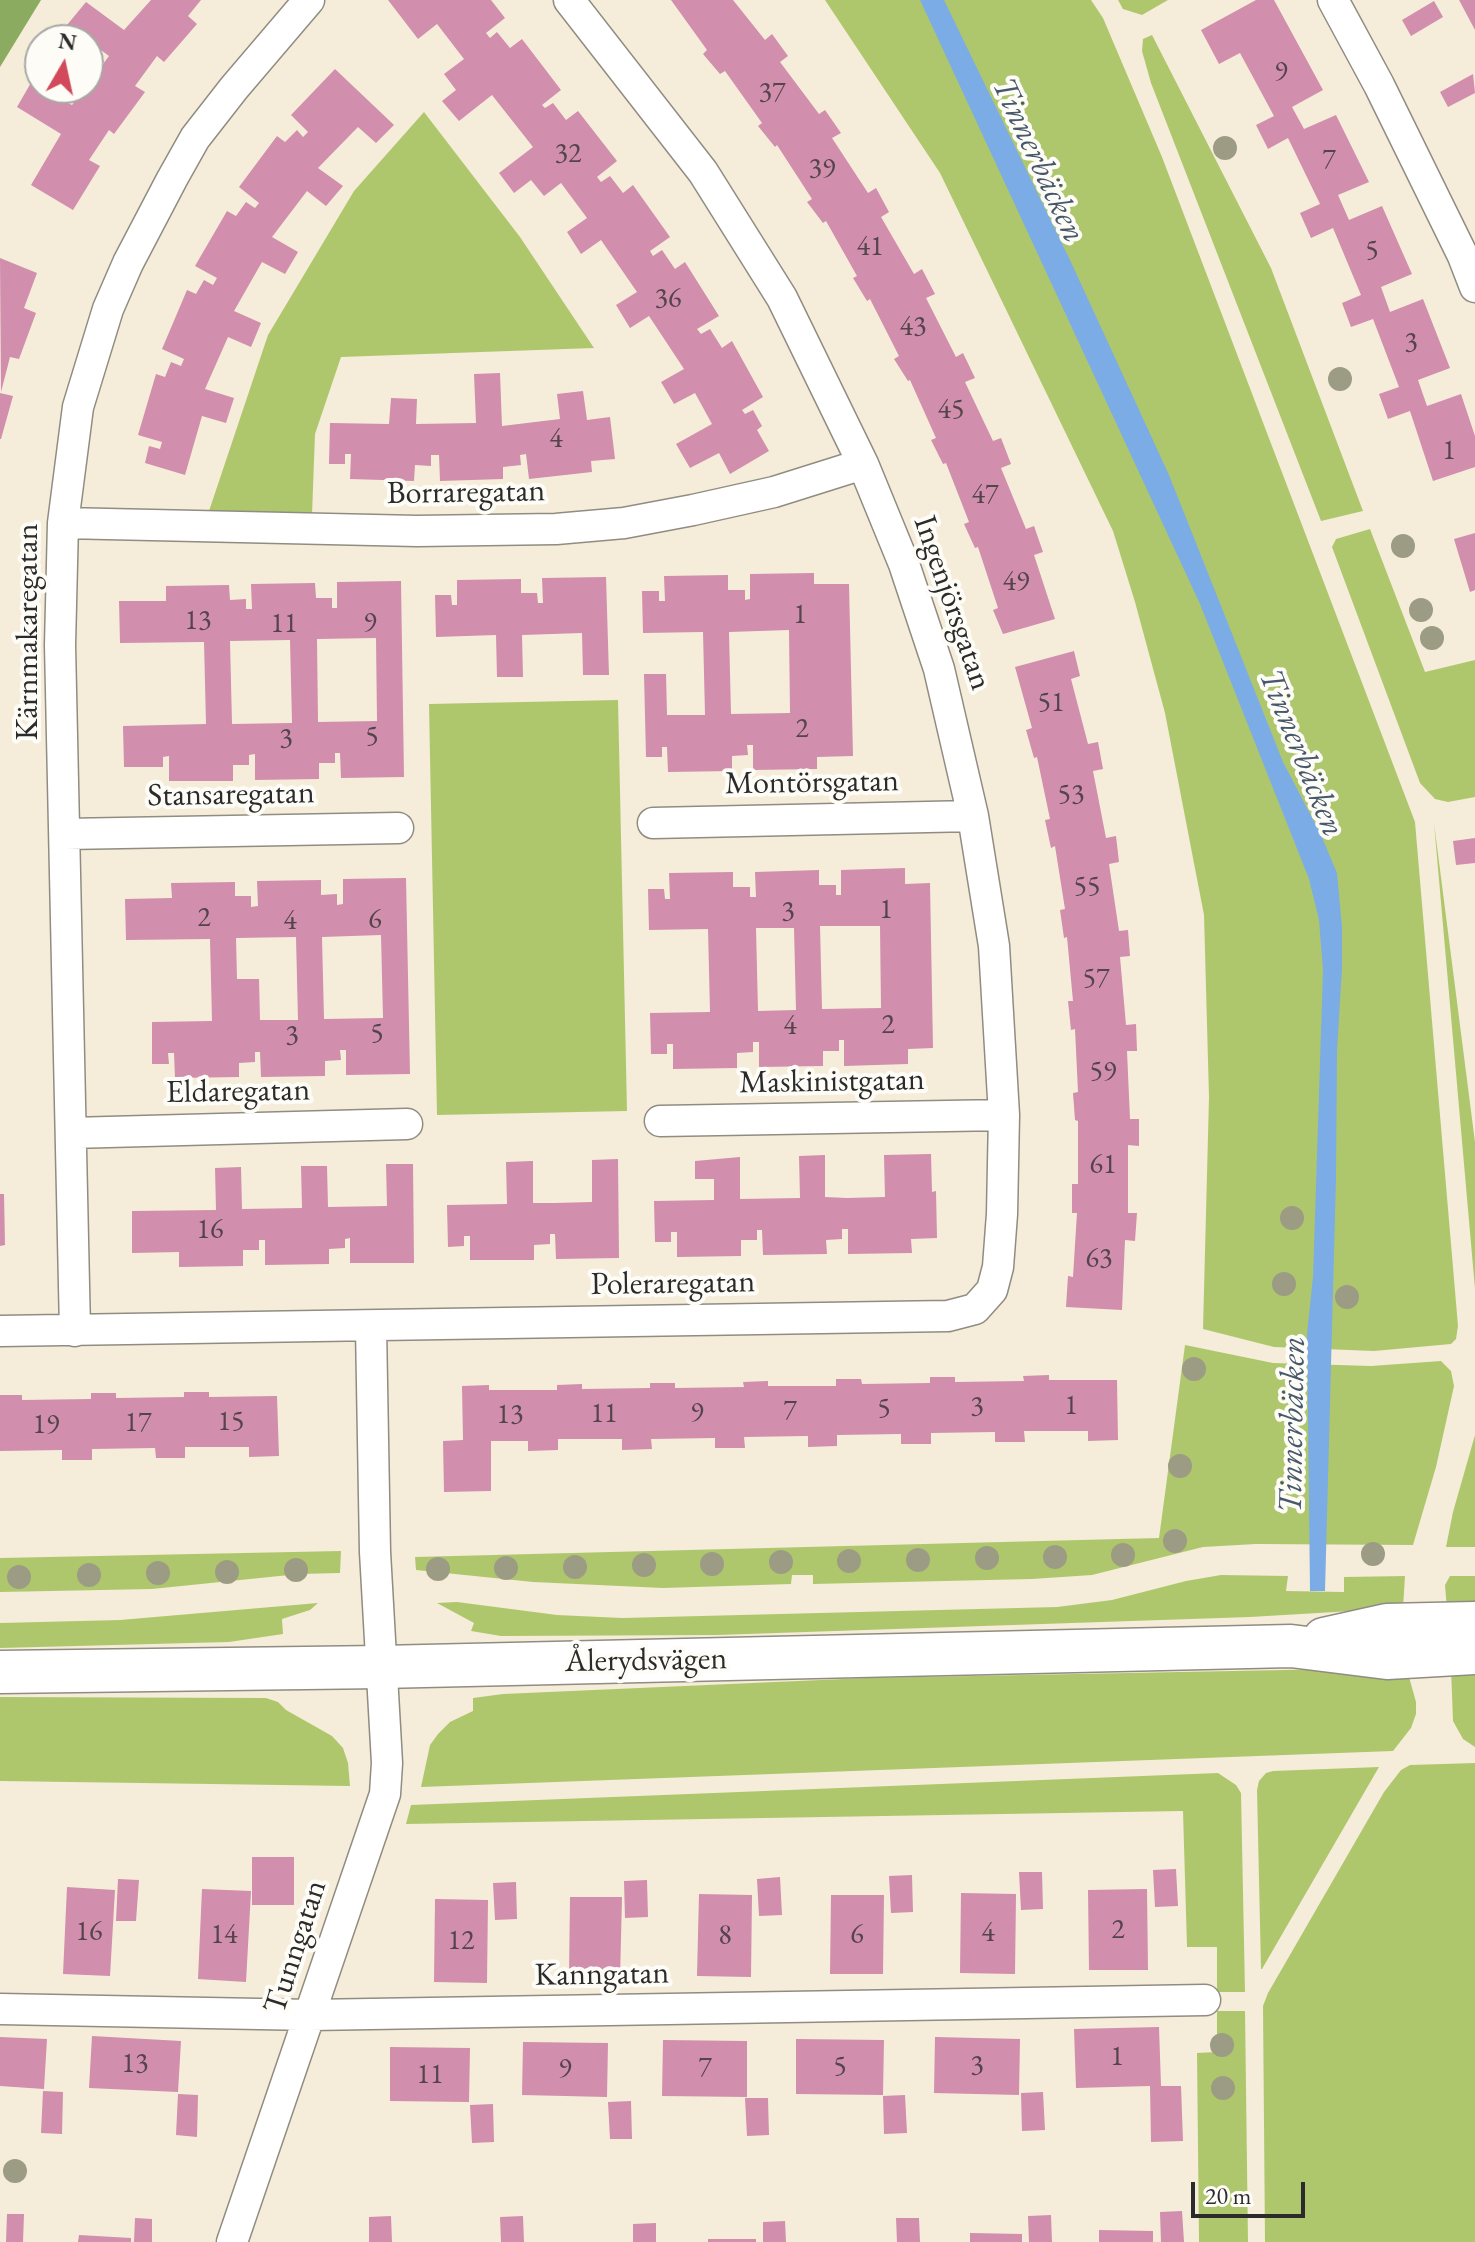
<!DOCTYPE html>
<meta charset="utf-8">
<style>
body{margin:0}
#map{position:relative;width:1475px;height:2242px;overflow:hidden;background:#f5edd9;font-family:"EB Garamond",serif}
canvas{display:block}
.north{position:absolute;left:24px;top:24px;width:80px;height:80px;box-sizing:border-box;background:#fdfcf7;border:2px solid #a9a8a5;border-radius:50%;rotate:9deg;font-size:22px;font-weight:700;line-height:32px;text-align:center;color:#2b2b2b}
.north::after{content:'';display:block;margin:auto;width:28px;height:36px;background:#d1495b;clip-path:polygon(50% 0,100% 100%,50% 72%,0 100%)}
.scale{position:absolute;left:1191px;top:2182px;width:114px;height:36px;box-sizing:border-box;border:4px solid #2b2b2b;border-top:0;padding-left:10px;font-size:24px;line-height:28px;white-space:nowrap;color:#2b2b2b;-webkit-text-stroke:6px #fdfcf7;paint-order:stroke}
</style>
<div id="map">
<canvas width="1475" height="2242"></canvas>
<div class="north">N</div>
<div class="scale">20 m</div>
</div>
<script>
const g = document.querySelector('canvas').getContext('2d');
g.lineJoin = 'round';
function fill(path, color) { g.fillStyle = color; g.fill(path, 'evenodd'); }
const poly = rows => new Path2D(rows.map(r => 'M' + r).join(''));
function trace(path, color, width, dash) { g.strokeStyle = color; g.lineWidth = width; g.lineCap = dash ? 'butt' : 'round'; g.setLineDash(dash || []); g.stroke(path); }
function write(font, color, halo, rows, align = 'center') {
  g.font = font + ' "EB Garamond",serif'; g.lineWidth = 8; g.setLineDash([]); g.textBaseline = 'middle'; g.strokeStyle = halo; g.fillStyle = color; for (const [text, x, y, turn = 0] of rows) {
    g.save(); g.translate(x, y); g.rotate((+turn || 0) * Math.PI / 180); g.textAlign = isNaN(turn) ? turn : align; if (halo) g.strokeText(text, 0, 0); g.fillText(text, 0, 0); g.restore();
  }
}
const green = poly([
 [825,0,1091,0,1103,18,1162,157,1415,822,1458,1326,1456,1339,1451,1344,1374,1351,1274,1347,1203,1329,1209,1097,1204,915,1165,713,1135,602,1113,531,940,173],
 [1118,0,1168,0,1142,15,1123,9],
 [1152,35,1271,268,1363,511,1321,521,1151,83,1142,51,1143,39],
 [424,112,520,237,594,348,341,357,315,434,312,515,209,511,268,335,354,191],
 [1370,529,1425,672,1475,660,1475,797,1448,802,1435,799,1420,783,1332,547,1336,539],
 [618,700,627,1111,437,1115,429,704],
 [1434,823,1475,1142,1475,1289],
 [1185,1345,1273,1363,1371,1366,1441,1361,1451,1371,1454,1386,1436,1467,1413,1545,1256,1544,1203,1547,1092,1575,1032,1579,813,1584,813,1575,792,1575,791,1584,663,1588,533,1582,416,1570,415,1557,1159,1538],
 [1475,1435,1475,1547,1446,1547,1453,1512],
 [341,1551,340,1573,299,1574,152,1589,0,1592,0,1558],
 [1221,1575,1288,1576,1286,1591,1344,1592,1344,1577,1405,1576,1403,1608,1250,1617,717,1635,501,1636,471,1631,474,1623,437,1603,457,1602,557,1615,622,1618,1057,1607,1112,1600,1186,1581],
 [1450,1576,1475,1576,1475,1607,1447,1609,1445,1585],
 [318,1603,310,1610,282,1619,283,1634,229,1642,0,1648,0,1623,120,1620],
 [1475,1665,1475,1747,1463,1739,1453,1721,1451,1668],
 [1389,1668,1409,1677,1416,1702,1416,1714,1411,1728,1393,1751,421,1787,430,1745,438,1734,450,1722,473,1711,473,1698,503,1694,866,1678],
 [0,1697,266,1698,278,1702,286,1710,332,1736,343,1748,348,1763,350,1786,0,1781],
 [1475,1763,1475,2242,1265,2242,1263,2006,1268,1993,1384,1792,1401,1770,1410,1765],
 [1379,1767,1262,1969,1261,1969,1257,1790,1259,1781,1266,1773,1273,1771],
 [1218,1773,1236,1785,1241,1793,1245,1992,1217,1992,1217,1947,1187,1947,1183,1811,406,1824,411,1805],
 [1217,2011,1245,2011,1248,2242,1199,2242,1197,2053,1217,2052]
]);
const forest = poly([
 [0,0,41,0,0,67]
]);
const water = poly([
 [920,0,944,0,1070,260,1169,475,1283,762,1321,835,1337,873,1342,927,1342,968,1337,1050,1336,1178,1325,1591,1310,1591,1307,1334,1313,1277,1323,970,1319,920,1309,879,1200,604]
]);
const building = poly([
 [151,0,201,0,188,16,197,24,164,62,157,56,135,86,145,92,114,134,109,130,89,160,100,166,73,210,31,185,61,134,17,107,32,81,40,88,72,105,85,88,88,88,88,84,109,56,67,25,86,2,124,30],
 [388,0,491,0,505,18,486,33,490,38,497,32,510,48,522,39,561,90,542,105,545,108,553,103,566,120,578,111,617,161,597,177,601,182,610,176,623,193,633,185,670,237,650,251,653,256,662,250,675,269,685,262,719,316,697,329,701,334,710,329,722,348,732,341,763,397,742,410,745,414,753,410,762,426,757,430,769,451,730,474,719,453,690,468,676,444,712,424,695,393,674,404,661,382,684,369,649,316,630,328,616,305,637,292,601,240,581,254,567,232,587,218,561,183,544,196,531,180,514,193,499,173,533,147,492,95,459,121,442,101,456,90,444,74,464,59,437,24,418,39],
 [671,0,733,0,765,40,772,34,788,56,780,62,819,114,825,110,841,133,832,138,868,193,876,188,889,212,881,217,914,274,922,269,935,294,926,298,956,357,963,353,975,378,965,382,993,441,1001,438,1011,464,1001,468,1026,529,1034,526,1043,552,1034,555,1055,619,1003,634,993,610,998,608,978,547,975,548,964,524,969,522,946,463,943,464,931,440,936,438,910,380,908,381,894,359,899,356,870,299,867,301,853,278,857,276,826,221,823,223,807,202,812,199,777,145,775,147,758,126,762,123,725,71,720,74,703,54,707,50],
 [1256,0,1274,0,1323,90,1292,107,1304,129,1336,115,1369,182,1338,195,1349,220,1382,206,1412,274,1381,287,1390,312,1423,299,1450,368,1418,380,1427,406,1461,394,1475,436,1475,467,1433,481,1410,411,1388,419,1379,394,1399,387,1373,319,1351,327,1342,303,1361,295,1333,228,1311,238,1300,213,1320,204,1288,138,1268,149,1256,125,1274,116,1240,53,1219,64,1201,30],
 [1459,0,1475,0,1475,30],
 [1434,1,1443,17,1411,36,1402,20],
 [335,69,394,125,376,143,358,127,318,168,343,186,326,206,307,191,272,237,298,252,285,274,262,262,234,311,261,323,251,347,228,337,205,389,234,398,226,423,202,416,185,475,145,463,149,446,160,449,162,442,138,435,156,374,165,377,171,362,181,366,184,359,162,349,187,290,196,294,204,280,213,285,217,278,195,266,227,211,236,216,246,202,255,208,259,203,239,187,277,136,285,142,297,130,303,137,308,132,291,115],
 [1473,74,1475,93,1448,107,1440,92],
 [0,258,37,273,24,308,36,313,19,359,10,357,1,392],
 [500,373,502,426,560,419,557,394,583,391,587,420,610,417,615,459,591,461,592,472,529,479,526,454,520,455,521,465,503,467,503,479,440,481,439,455,431,455,431,466,415,465,414,481,350,479,351,454,345,454,345,464,329,464,330,423,389,424,391,398,417,399,416,424,476,423,474,374],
 [0,393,13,396,1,439,0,439],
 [1475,533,1475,590,1470,592,1454,539],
 [814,573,814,584,849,584,853,756,817,757,817,769,753,770,753,745,747,745,748,755,732,756,732,771,668,772,667,747,662,747,662,757,646,757,644,674,666,674,667,715,705,715,703,632,643,633,642,591,659,591,659,601,665,601,664,576,728,575,728,590,745,590,745,600,750,599,750,574],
 [789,630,790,713,731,714,729,632],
 [606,577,609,675,583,675,582,633,522,635,523,677,497,677,496,635,436,637,435,595,451,595,452,605,457,605,457,580,521,579,521,593,537,593,538,603,543,603,542,578],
 [401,581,404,777,341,778,340,753,335,753,335,763,319,763,319,779,255,780,255,754,249,755,249,765,233,765,233,781,169,781,169,756,163,757,163,767,124,767,123,726,206,724,204,642,120,643,119,601,166,601,166,586,229,585,230,600,246,599,246,609,252,609,251,584,315,583,316,598,332,598,332,608,337,608,337,582],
 [376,638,377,721,318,722,317,639],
 [290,640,292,723,232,724,230,641],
 [1074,651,1080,676,1071,679,1088,744,1098,742,1103,769,1093,771,1106,838,1116,836,1119,862,1109,864,1119,931,1128,930,1130,956,1120,957,1126,1025,1136,1024,1137,1051,1127,1051,1130,1119,1139,1119,1139,1146,1128,1145,1128,1213,1137,1213,1135,1241,1125,1240,1122,1310,1066,1307,1068,1276,1073,1277,1077,1213,1072,1213,1072,1184,1078,1184,1078,1121,1075,1120,1073,1093,1078,1092,1075,1029,1071,1030,1068,1001,1073,1001,1067,937,1064,938,1060,910,1065,909,1055,846,1051,848,1045,820,1050,819,1037,757,1034,758,1026,730,1032,728,1015,667],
 [1475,838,1475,863,1456,865,1453,841],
 [905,868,905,884,930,883,933,1048,908,1049,908,1064,844,1066,844,1040,839,1040,839,1051,823,1051,823,1066,759,1067,759,1042,753,1042,753,1052,737,1053,737,1068,673,1069,673,1044,667,1044,667,1054,651,1054,650,1013,710,1012,708,929,649,930,648,889,664,889,665,899,670,899,669,873,733,872,733,887,750,887,750,897,756,897,755,872,819,870,819,885,836,885,836,895,841,895,841,870],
 [820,926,880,926,881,1008,822,1009],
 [756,928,794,928,796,1010,758,1011],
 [406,878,410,1074,346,1075,346,1050,340,1050,341,1060,325,1061,325,1076,261,1077,260,1052,255,1052,255,1062,239,1063,239,1077,175,1078,174,1053,168,1053,169,1064,152,1064,152,1022,212,1021,210,939,126,940,125,899,172,898,171,883,235,882,235,896,251,896,251,907,258,906,257,881,321,880,321,895,337,894,337,905,343,904,343,879],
 [381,935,383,1018,324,1019,322,937],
 [296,937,298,1020,260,1020,259,979,237,979,236,938],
 [931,1154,932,1192,936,1191,937,1238,911,1239,912,1253,848,1254,848,1229,842,1229,842,1239,826,1240,827,1254,763,1255,762,1230,757,1230,757,1240,741,1240,741,1256,677,1257,677,1232,671,1232,671,1242,655,1242,654,1201,714,1200,714,1179,695,1179,695,1161,740,1157,740,1199,800,1198,799,1156,825,1155,825,1197,847,1198,885,1197,884,1155],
 [618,1159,619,1258,556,1259,555,1234,550,1234,550,1244,534,1245,534,1260,470,1260,470,1236,464,1236,464,1246,448,1247,447,1205,507,1204,506,1162,533,1161,533,1203,554,1203,592,1202,592,1160],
 [386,1164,413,1164,414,1263,350,1263,350,1238,345,1239,345,1248,329,1249,329,1264,265,1265,265,1240,259,1240,259,1250,243,1250,243,1266,179,1267,179,1252,132,1253,132,1211,216,1210,215,1168,241,1167,242,1209,302,1208,301,1166,327,1166,328,1207,387,1206],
 [0,1194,4,1194,5,1245,0,1246],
 [1049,1375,1049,1380,1117,1380,1118,1440,1088,1441,1088,1431,1024,1431,1025,1442,995,1442,995,1432,931,1433,931,1444,901,1444,901,1434,837,1435,837,1446,808,1447,808,1436,744,1437,745,1448,715,1448,715,1438,651,1439,652,1449,622,1450,622,1439,558,1439,558,1450,528,1451,528,1441,491,1441,491,1491,444,1492,443,1441,463,1440,462,1386,489,1385,489,1390,557,1390,557,1385,582,1384,582,1389,650,1388,650,1383,675,1383,675,1388,744,1387,743,1382,768,1381,768,1386,836,1386,836,1379,861,1379,862,1384,930,1383,930,1377,955,1377,955,1382,1024,1381,1023,1376],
 [184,1392,209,1392,209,1397,277,1396,279,1456,249,1457,249,1447,185,1447,185,1458,156,1458,155,1448,92,1449,92,1460,62,1460,62,1450,0,1451,0,1395,22,1395,22,1400,91,1399,91,1393,116,1393,116,1398,184,1397],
 [252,1857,294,1857,294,1905,252,1905],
 [1176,1869,1178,1906,1155,1907,1153,1870],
 [1019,1872,1042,1872,1043,1909,1021,1910],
 [912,1875,913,1912,891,1913,889,1876],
 [780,1877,782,1915,759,1916,757,1879],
 [118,1879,139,1880,136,1921,116,1921],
 [647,1880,648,1917,625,1918,624,1881],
 [516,1882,517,1919,495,1920,493,1883],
 [67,1887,115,1890,110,1976,63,1974],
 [202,1889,251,1891,246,1982,198,1979],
 [1147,1889,1148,1970,1089,1970,1088,1890],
 [961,1893,1016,1894,1015,1974,960,1973],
 [699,1894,752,1895,751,1977,697,1976],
 [831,1895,884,1895,883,1974,830,1974],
 [570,1897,622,1897,620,1979,569,1978],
 [435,1899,488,1900,487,1983,434,1982],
 [1159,2027,1161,2086,1181,2086,1183,2141,1151,2142,1150,2086,1076,2088,1074,2029],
 [92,2036,181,2041,178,2092,89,2088],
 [0,2037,47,2039,44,2089,0,2086],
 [935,2037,1020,2039,1019,2095,934,2093],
 [796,2039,884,2040,883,2095,796,2094],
 [663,2040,747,2041,747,2097,662,2096],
 [523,2042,608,2043,607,2097,522,2095],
 [390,2047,470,2048,469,2102,390,2101],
 [43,2091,63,2092,62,2134,41,2133],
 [1043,2092,1045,2130,1022,2131,1021,2093],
 [178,2094,198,2095,197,2137,176,2135],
 [905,2095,907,2133,884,2134,883,2096],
 [745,2098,768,2098,769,2135,747,2136],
 [631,2101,632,2139,610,2139,608,2102],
 [493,2104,494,2142,472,2143,470,2105],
 [1182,2211,1184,2242,1161,2242,1160,2212],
 [7,2214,24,2214,23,2242,6,2242],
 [1051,2215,1052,2242,1029,2242,1028,2216],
 [391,2216,392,2242,369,2242,369,2217],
 [523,2216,524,2242,501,2242,500,2217],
 [135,2218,152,2219,152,2242,134,2242],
 [896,2218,919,2218,920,2242,897,2242],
 [785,2221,786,2242,763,2242,763,2222],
 [656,2223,656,2242,633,2242,633,2224],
 [1099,2230,1153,2231,1153,2242,1099,2242],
 [970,2233,1022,2234,1022,2242,970,2242],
 [79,2235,131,2238,131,2242,78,2242],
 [708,2239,756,2239,756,2242,708,2242]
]);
const minor = poly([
 [1333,0,1379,85,1463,256,1475,287],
 [63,523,417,531,556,529,624,523,693,510,774,492,863,464],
 [653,823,973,816],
 [66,834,398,828],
 [660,1121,1004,1115],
 [71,1133,407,1124],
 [0,1331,948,1316,975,1309,992,1290,998,1267,1002,1214,1004,1115,994,946,973,816,939,669,904,564,863,464,782,298,703,172,569,0],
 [75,1331,60,645,63,523,78,407,108,309,128,263,172,179,195,138,234,88,309,0],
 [0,2009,311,2015,1205,2000],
 [232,2242,385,1794,387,1763,375,1552,371,1327]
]);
const secondary = poly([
 [1324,1639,1387,1625,1475,1623],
 [0,1672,381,1667,1291,1646,1387,1658,1475,1653]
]);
const trees = [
 [1225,148],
 [1340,379],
 [1403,546],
 [1421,610],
 [1432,638],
 [1292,1218],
 [1284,1284],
 [1347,1297],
 [1194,1369],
 [1180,1466],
 [1175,1541],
 [1373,1554],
 [1123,1555],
 [1055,1557],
 [987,1558],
 [918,1560],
 [849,1561],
 [781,1562],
 [712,1564],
 [644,1565],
 [575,1567],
 [506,1568],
 [438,1569],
 [296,1570],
 [227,1572],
 [158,1573],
 [89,1575],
 [19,1577],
 [1222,2045],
 [1223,2088],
 [15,2171]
];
const numberNames = [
 ["9",1281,72],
 ["37",772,93],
 ["32",568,154],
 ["7",1329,160],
 ["39",822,169],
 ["41",870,247],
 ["5",1372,251],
 ["36",668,299],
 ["43",913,327],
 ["3",1411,343],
 ["45",951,410],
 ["4",556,439],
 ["1",1449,451],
 ["47",985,495],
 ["49",1016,582],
 ["1",800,615],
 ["13",198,621],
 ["9",370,623],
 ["11",284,624],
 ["51",1051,703],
 ["2",802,729],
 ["5",372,737],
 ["3",286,739],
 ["53",1071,795],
 ["55",1087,887],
 ["1",886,910],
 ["3",788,912],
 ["2",204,918],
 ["6",375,920],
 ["4",290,921],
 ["57",1096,979],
 ["2",888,1025],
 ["4",790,1026],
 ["5",377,1034],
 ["3",292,1036],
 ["59",1103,1072],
 ["61",1103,1165],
 ["16",210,1230],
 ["63",1099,1259],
 ["1",1071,1406],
 ["3",977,1407],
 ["5",884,1409],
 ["7",790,1411],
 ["9",697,1413],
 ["11",604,1414],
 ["13",510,1415],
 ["15",231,1422],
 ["17",138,1423],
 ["19",46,1425],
 ["2",1118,1930],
 ["16",89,1932],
 ["4",988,1933],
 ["14",224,1935],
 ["6",857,1935],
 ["8",725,1936],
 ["12",461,1941],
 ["1",1117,2057],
 ["13",135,2064],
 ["3",977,2066],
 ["5",840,2067],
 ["7",705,2068],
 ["9",565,2069],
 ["11",430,2075]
];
const streetNames = [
 ["Borraregatan",466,493,-1],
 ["Ingenjörsgatan",952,603,71],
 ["Kärnmakaregatan",28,632,-90],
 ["Montörsgatan",812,783,-1],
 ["Stansaregatan",231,795,-1],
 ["Maskinistgatan",832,1082,-1],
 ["Eldaregatan",238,1092,-1],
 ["Poleraregatan",673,1284,-1],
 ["Ålerydsvägen",646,1661,-1],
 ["Tunngatan",296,1947,-72],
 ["Kanngatan",602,1975,-1]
];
const waterNames = [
 ["Tinnerbäcken",1038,160,65],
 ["Tinnerbäcken",1301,753,68],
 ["Tinnerbäcken",1293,1425,-89]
];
fill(green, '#afc76c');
fill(forest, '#8bac60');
fill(water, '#7bace6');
fill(building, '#d18ead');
trace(minor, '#908c82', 33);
trace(secondary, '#908c82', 45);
trace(minor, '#fff', 30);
trace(secondary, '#fff', 42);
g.fillStyle = '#9c9c84';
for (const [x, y] of trees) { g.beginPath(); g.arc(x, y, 12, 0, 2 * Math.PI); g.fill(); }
write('28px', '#54444c', null, numberNames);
write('32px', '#2b2b2b', '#fdfcf7', streetNames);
write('italic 34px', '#47586c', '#fdfcf7', waterNames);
</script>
